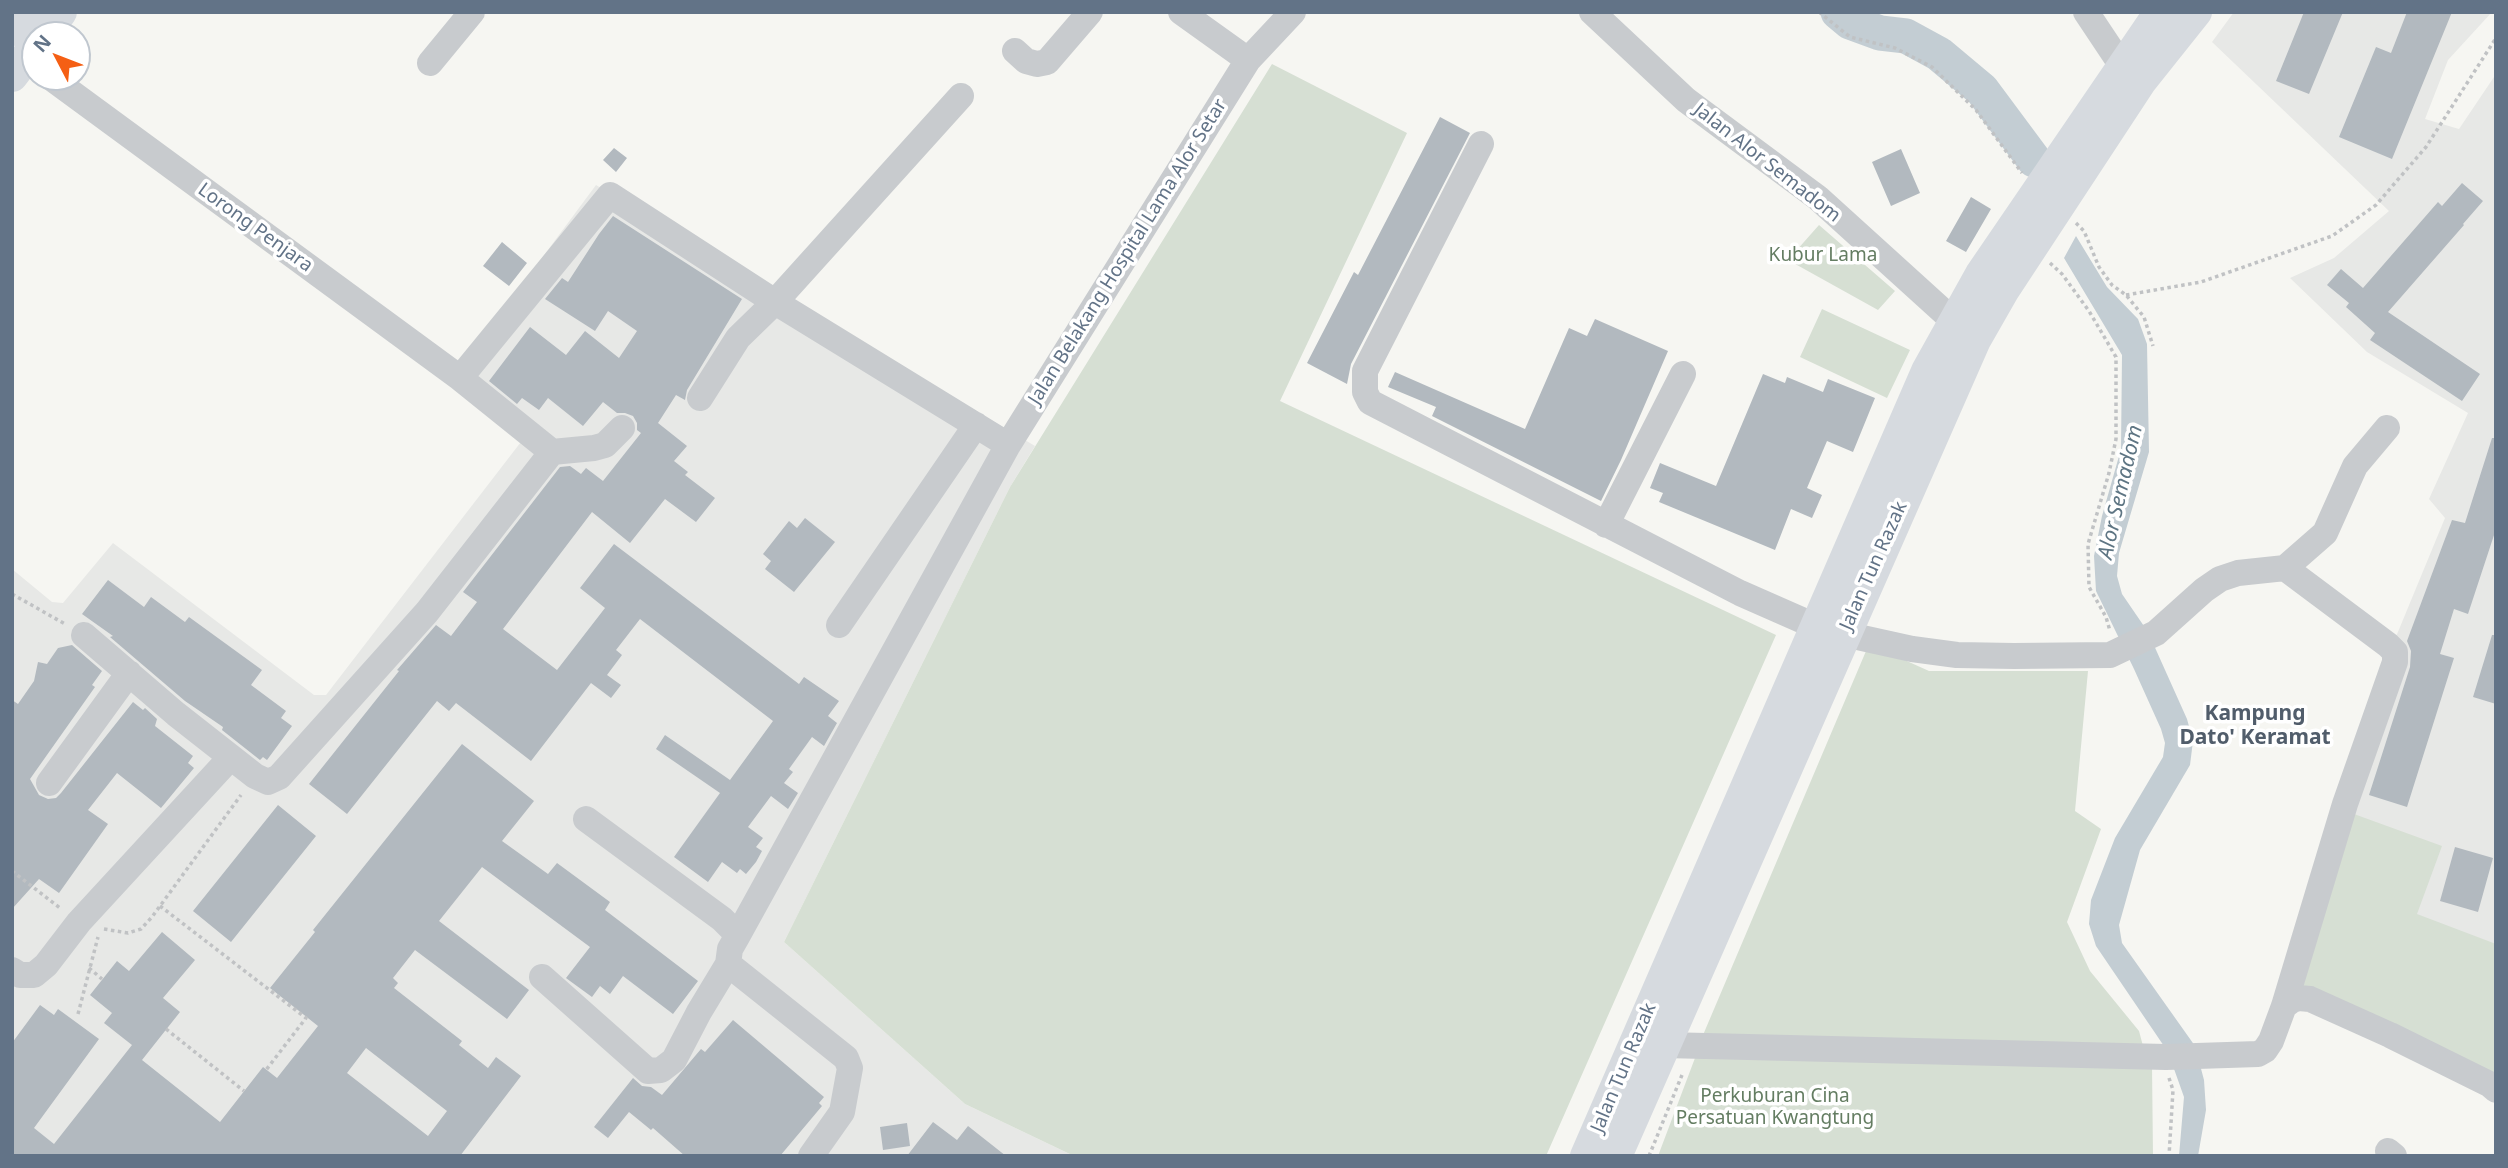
<!DOCTYPE html>
<style>
body{margin:0}
#map{position:relative;width:2508px;height:1168px;overflow:hidden;background:#f6f6f2;font-family:"Noto Sans",sans-serif}
canvas{display:block}
.frame{position:absolute;inset:0;border:14px solid #627387;pointer-events:none}
.north{position:absolute;left:21px;top:21px;width:70px;height:70px;box-sizing:border-box;background:#fff;border:2px solid #c0c7cf;border-radius:50%;rotate:312deg;font-size:19px;font-weight:700;line-height:28px;text-align:center;color:#627387}
.north::after{content:'';display:block;margin:auto;width:24px;height:32px;background:#f55f14;clip-path:polygon(50% 0,100% 100%,50% 72%,0 100%)}
</style>
<div id="map">
<canvas width="2508" height="1168"></canvas>
<div class="frame"></div>
<div class="north">N</div>
</div>
<script>
const g = document.querySelector('canvas').getContext('2d');
g.lineJoin = 'round';
function fill(path, color) { g.fillStyle = color; g.fill(path, 'evenodd'); }
const poly = rows => new Path2D(rows.map(r => 'M' + r).join(''));
function trace(path, color, width, dash) { g.strokeStyle = color; g.lineWidth = width; g.lineCap = dash ? 'butt' : 'round'; g.setLineDash(dash || []); g.stroke(path); }
function write(font, color, halo, rows, align = 'center') {
  g.font = font + ' "Noto Sans",sans-serif'; g.lineWidth = 7; g.setLineDash([]); g.textBaseline = 'middle'; g.strokeStyle = halo; g.fillStyle = color; for (const [text, x, y, turn = 0] of rows) {
    g.save(); g.translate(x, y); g.rotate((+turn || 0) * Math.PI / 180); g.textAlign = isNaN(turn) ? turn : align; if (halo) g.strokeText(text, 0, 0); g.fillText(text, 0, 0); g.restore();
  }
}
const built = poly([
 [2234,12,2492,12,2448,60,2425,119,2459,129,2496,74,2496,1083,2289,988,2393,644,2445,518,2429,499,2468,413,2367,352,2290,278,2334,258,2389,211,2212,42],
 [596,185,1035,446,1010,487,784,942,965,1104,1074,1156,12,1156,12,569,52,602,63,603,113,543,314,695,326,695,524,438,450,382]
]);
const green = poly([
 [1272,64,1407,133,1280,401,1776,635,1546,1156,1074,1156,965,1104,784,942,1010,487],
 [1819,225,1895,291,1878,310,1788,260],
 [1822,309,1910,350,1887,398,1800,357],
 [1869,644,1929,671,2088,671,2075,811,2101,829,2067,922,2090,971,2139,1031,2143,1046,1703,1035],
 [2354,814,2442,846,2417,914,2496,944,2496,1075,2295,984],
 [1695,1058,2152,1066,2153,1156,1658,1156]
]);
const water = poly([
 [2076,236,2107,287,2138,319,2147,344,2149,452,2119,553,2117,576,2122,594,2148,632,2187,719,2193,741,2190,765,2140,850,2119,925,2122,943,2195,1046,2204,1080,2206,1110,2198,1156,2179,1156,2184,1097,2168,1052,2096,946,2089,924,2091,900,2115,838,2163,757,2165,743,2161,729,2134,669,2096,591,2094,556,2102,516,2121,449,2122,355,2064,258]
]);
const river = poly([
 [1838,12,1850,22,1880,33,1906,36,1939,54,1982,90,2034,160]
]);
const building = poly([
 [2304,12,2343,12,2309,94,2276,81],
 [2407,12,2452,12,2392,159,2339,137,2376,47,2391,53],
 [1440,117,1470,133,1351,364,1347,384,1307,363,1354,272,1358,275],
 [614,148,627,158,616,172,603,160],
 [1901,149,1920,193,1891,206,1872,162],
 [2462,183,2483,201,2463,224,2464,225,2388,312,2480,374,2462,401,2370,340,2375,333,2346,307,2349,303,2327,285,2341,269,2363,288,2438,202,2442,206],
 [1971,197,1991,209,1966,252,1946,241],
 [613,216,742,299,687,390,685,400,676,395,658,423,687,446,674,461,688,472,685,475,715,498,696,522,665,499,630,543,592,512,503,629,557,670,605,608,580,588,614,544,799,684,804,677,839,701,828,716,837,723,824,746,812,737,789,769,793,772,784,783,798,793,788,809,771,796,748,827,763,838,756,847,762,851,756,862,746,874,740,869,737,873,722,862,708,882,674,857,720,793,656,749,665,735,730,780,773,721,640,619,616,650,622,655,607,675,621,685,611,698,591,683,531,761,456,703,449,711,437,701,347,814,309,784,399,671,397,670,436,625,451,636,477,602,463,592,560,467,570,466,581,474,586,468,603,481,641,433,637,430,637,423,633,416,625,413,617,413,603,402,583,426,548,398,539,410,522,398,517,404,489,381,530,327,566,355,585,331,619,358,637,331,608,311,595,331,545,299,562,278,568,282,599,234],
 [502,242,527,263,509,286,483,266],
 [1595,319,1668,351,1621,460,1601,501,1432,416,1436,407,1388,387,1395,372,1525,429,1569,328,1587,336],
 [1763,374,1785,383,1787,377,1823,392,1828,379,1875,398,1853,452,1827,441,1807,488,1822,495,1812,518,1791,509,1775,550,1659,502,1663,493,1650,488,1660,463,1716,486],
 [2492,438,2496,438,2496,529,2468,614,2454,609,2440,654,2454,658,2407,807,2369,795,2410,667,2411,651,2407,641,2452,520,2465,523],
 [805,518,835,542,794,592,765,569,771,561,763,554,789,521,797,528],
 [108,580,144,607,151,597,185,622,189,617,262,670,251,685,286,711,281,718,292,726,267,760,263,757,260,760,222,730,223,727,185,701,110,637,113,636,82,614],
 [2492,635,2496,635,2496,704,2473,697],
 [72,645,102,671,92,685,95,687,30,779,39,795,48,799,56,798,61,793,133,702,143,710,145,708,157,719,155,726,193,756,188,763,194,768,161,808,117,773,88,810,108,824,59,893,39,879,12,909,12,700,18,704,34,681,38,662,47,664,58,648],
 [462,744,534,801,502,841,548,874,557,863,610,902,605,910,698,981,673,1014,623,976,610,994,600,986,592,997,570,981,566,978,590,947,482,867,439,921,529,990,507,1019,415,950,393,978,398,983,394,988,462,1041,459,1045,488,1068,496,1057,521,1076,460,1156,12,1156,12,1043,40,1005,54,1015,58,1009,99,1039,34,1128,54,1144,132,1045,104,1023,112,1013,90,995,117,961,129,971,162,932,195,960,163,998,180,1012,142,1060,220,1122,263,1067,277,1078,318,1026,270,988,315,932,313,930],
 [366,1048,447,1111,428,1136,347,1073],
 [278,805,316,836,231,942,193,911],
 [2455,847,2493,858,2478,912,2440,901],
 [733,1020,824,1097,819,1103,822,1106,780,1156,685,1156,653,1128,651,1130,629,1112,608,1138,594,1127,633,1078,642,1086,651,1087,662,1095,701,1049,705,1052],
 [933,1122,957,1140,968,1126,1006,1156,907,1156],
 [907,1123,910,1146,883,1150,880,1127]
]);
const path = poly([
 [1819,12,1850,37,1895,48,1932,67,1976,110,2022,173],
 [2076,223,2084,231,2099,267,2112,285,2126,295,2144,317,2153,346],
 [2050,263,2062,274,2089,311,2116,357,2116,439,2109,473,2088,544,2089,587,2106,617,2110,631],
 [2126,295,2201,282,2332,236,2376,205,2426,147,2496,38],
 [12,594,65,624],
 [12,871,60,908],
 [160,906,306,1018,266,1070],
 [104,929,128,933,141,929,152,917,241,795],
 [89,968,102,979],
 [78,1014,98,937],
 [166,1029,244,1091],
 [2169,1078,2173,1090,2169,1156],
 [1649,1156,1682,1075]
]);
const minor = poly([
 [1181,12,1248,60],
 [1592,12,1686,100,1818,198,1968,334],
 [2086,12,2122,66],
 [1015,51,1026,61,1037,64,1047,62,1090,12],
 [430,63,472,12],
 [50,77,460,378,552,452,594,448,605,445,622,428],
 [1481,144,1365,371,1365,392,1370,402,1740,593,1815,626],
 [460,378,610,195,775,302,1008,445],
 [700,398,738,338,775,302,961,96],
 [1606,525,1683,374],
 [839,625,976,425],
 [1844,634,1912,649,1957,655,2014,656,2110,655,2156,633,2204,590,2220,579,2238,573,2285,568,2325,533,2355,466,2387,428],
 [84,635,176,714,255,776,268,782,279,777,427,612,552,452],
 [49,783,129,673],
 [738,935,1008,445,1248,60,1293,12],
 [728,964,846,1058,850,1068,842,1112,811,1156],
 [12,970,20,975,34,975,46,965,79,922,231,757],
 [542,977,648,1071,661,1070,674,1060,699,1012,728,964,730,949,738,935,722,919,586,819],
 [2284,1006,2292,1000,2299,998,2310,999,2390,1035,2489,1084,2496,1090],
 [1664,1045,2166,1057,2258,1054,2265,1050,2271,1041,2284,1006,2345,804,2395,662,2395,652,2388,645,2285,568],
 [2388,1151,2394,1156]
]);
const major = poly([
 [12,30,26,12],
 [44,35,61,12],
 [12,76,35,46],
 [1586,1156,1927,371,1981,274,2160,12],
 [1616,1156,1975,340,2003,291,2141,81,2196,12]
]);
const streetNames = [
 ["Jalan Alor Semadom",1767,163,38],
 ["Lorong Penjara",255,228,36],
 ["Jalan Belakang Hospital Lama Alor Setar",1128,252,-58],
 ["Jalan Tun Razak",1874,566,-66],
 ["Jalan Tun Razak",1624,1068,-67]
];
const parkNames = [
 ["Kubur Lama",1823,256],
 ["Perkuburan Cina",1775,1097],
 ["Persatuan Kwangtung",1775,1119]
];
const waterNames = [
 ["Alor Semadom",2121,492,-77]
];
const neighbourhoodNames = [
 ["Kampung",2255,714],
 ["Dato' Keramat",2255,738]
];
fill(built, '#e7e8e6');
fill(green, '#d6dfd3');
fill(water, '#c3cdd3');
trace(river, '#c3cdd3', 35);
fill(building, '#b2b9bf');
trace(path, '#c0c2c4', 3.5, [3.5, 3.5]);
trace(minor, '#c8cbce', 26);
trace(major, '#d6dadf', 32);
write('19px', '#627387', '#fff', streetNames);
write('19px', '#647d62', '#fff', parkNames);
write('italic 21px', '#5e7583', '#fff', waterNames);
write('bold 21px', '#515d6b', '#fff', neighbourhoodNames);
</script>
